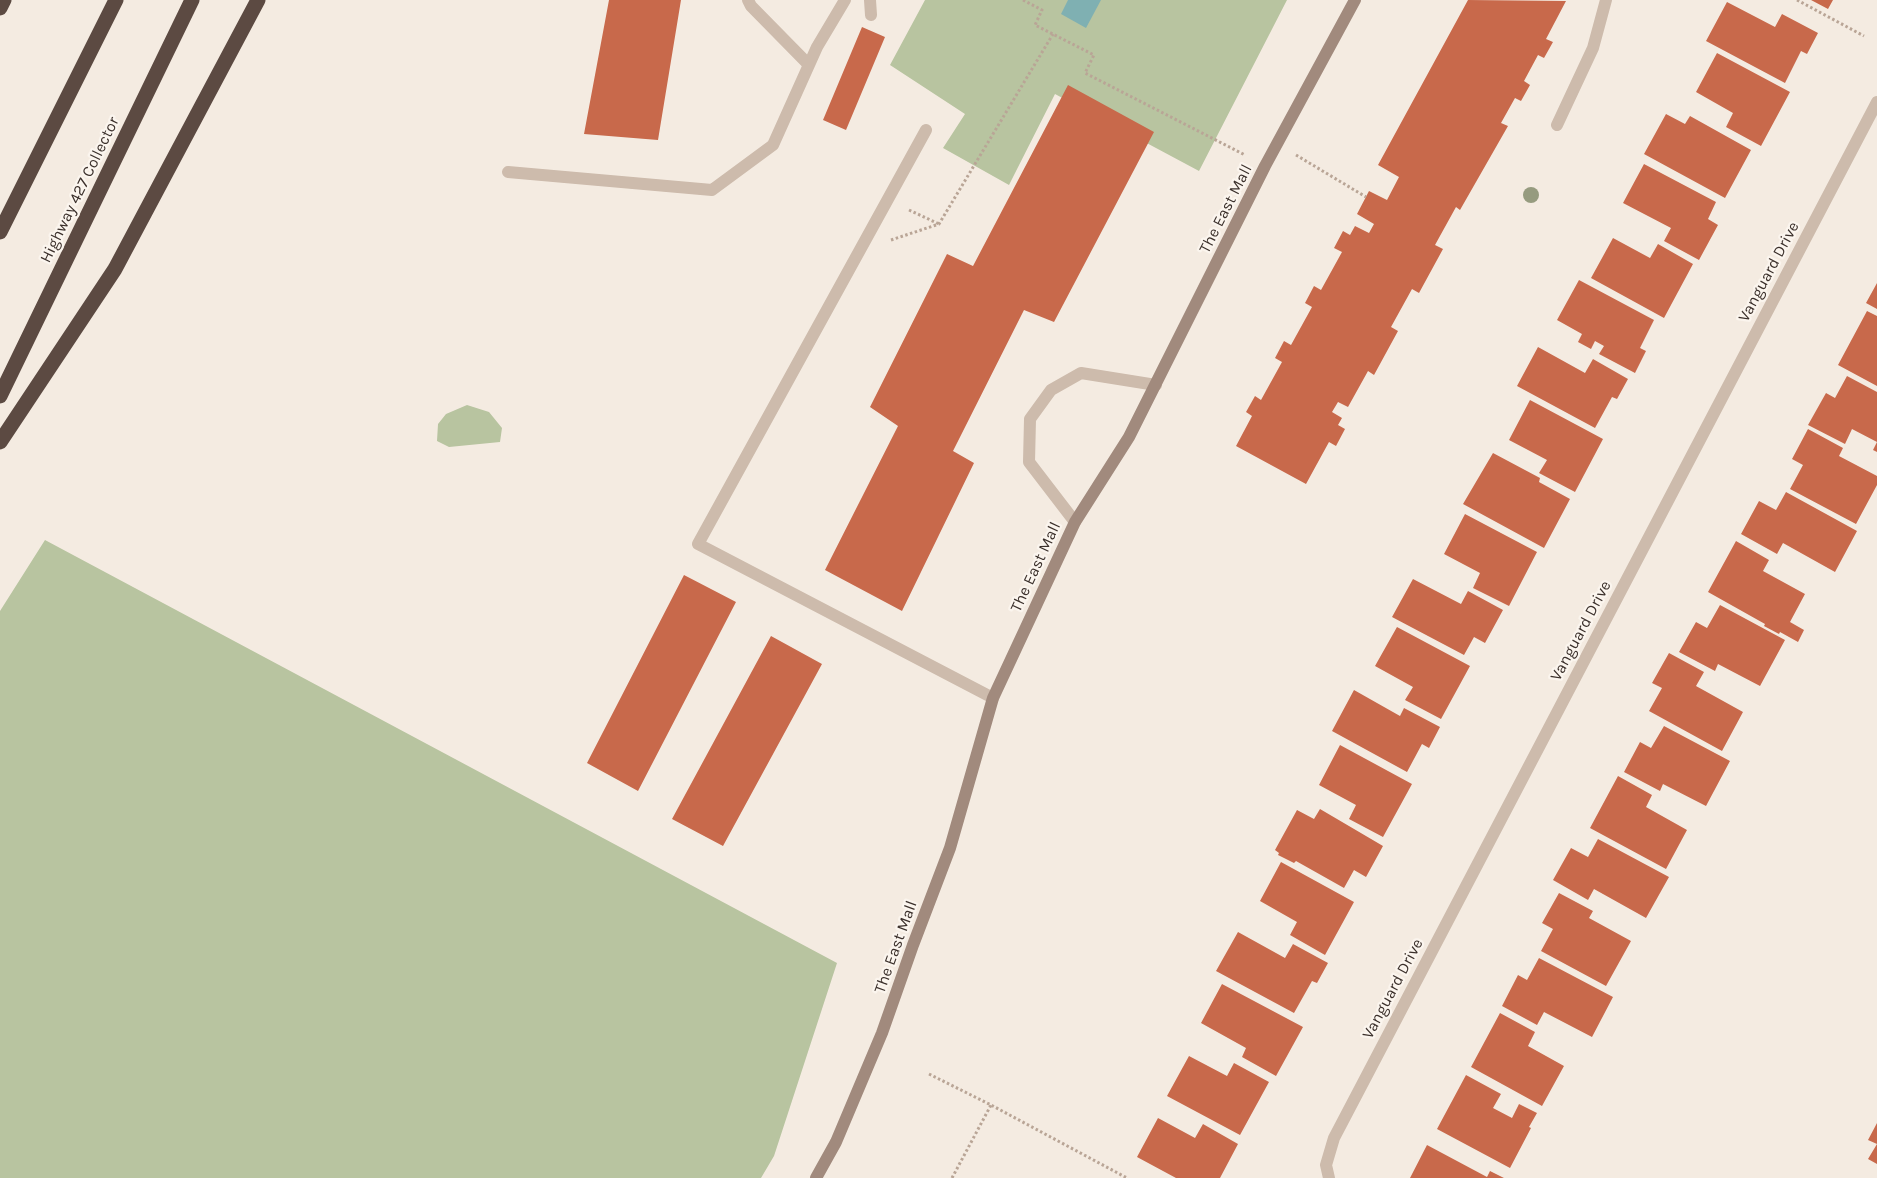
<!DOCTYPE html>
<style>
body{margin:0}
canvas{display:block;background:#f4ebe1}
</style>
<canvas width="1877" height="1178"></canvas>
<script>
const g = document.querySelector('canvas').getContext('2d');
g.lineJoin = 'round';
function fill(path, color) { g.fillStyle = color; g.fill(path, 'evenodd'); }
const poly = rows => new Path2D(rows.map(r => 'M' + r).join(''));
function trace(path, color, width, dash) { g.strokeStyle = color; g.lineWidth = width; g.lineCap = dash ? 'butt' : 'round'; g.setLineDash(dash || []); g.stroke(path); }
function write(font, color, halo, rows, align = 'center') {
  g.font = font + ' Karla,sans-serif'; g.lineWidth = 4.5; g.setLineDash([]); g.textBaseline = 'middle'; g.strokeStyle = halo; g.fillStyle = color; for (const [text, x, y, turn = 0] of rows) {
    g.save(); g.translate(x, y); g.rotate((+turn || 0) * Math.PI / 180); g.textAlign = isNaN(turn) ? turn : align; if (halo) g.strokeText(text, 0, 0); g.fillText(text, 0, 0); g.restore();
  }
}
const green = poly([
 [925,0,1287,0,1199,171,1055,94,1009,185,943,148,965,114,890,65],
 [467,405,489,412,502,428,500,442,449,447,437,441,438,424,446,414],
 [45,540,837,963,774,1156,761,1178,0,1178,0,611]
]);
const water = poly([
 [1068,0,1101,0,1086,28,1061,14]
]);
const building = poly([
 [609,0,681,0,658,140,584,134],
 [1468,0,1566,1,1546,39,1553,42,1544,58,1538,55,1524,81,1530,85,1521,101,1515,98,1501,123,1508,126,1460,210,1456,207,1435,245,1443,249,1419,293,1412,289,1391,327,1398,331,1374,375,1368,371,1348,407,1338,402,1332,412,1342,418,1338,425,1345,429,1336,446,1329,442,1306,484,1236,446,1252,416,1246,412,1255,396,1261,400,1282,362,1275,358,1284,341,1291,345,1312,307,1305,303,1314,286,1321,290,1342,252,1334,248,1343,231,1350,235,1355,226,1369,233,1374,224,1357,214,1369,191,1387,200,1399,177,1378,165],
 [1811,0,1833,0,1828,9],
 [1727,2,1775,27,1782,14,1818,33,1807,54,1801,51,1785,83,1706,41],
 [862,27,885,37,846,130,823,120],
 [1717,53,1790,92,1761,146,1726,127,1733,113,1696,92],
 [1068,85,1154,132,1054,322,1024,310,953,451,974,463,902,611,825,570,898,426,870,407,947,254,973,266],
 [1666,114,1685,124,1690,116,1751,150,1725,198,1644,154],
 [1644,164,1716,202,1708,219,1718,225,1699,260,1664,241,1671,228,1623,203],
 [1613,238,1650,258,1658,244,1693,264,1664,318,1591,278],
 [1579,280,1654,320,1640,348,1646,351,1635,373,1599,354,1604,346,1595,341,1591,349,1578,342,1582,334,1557,320],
 [1877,283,1877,309,1866,303],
 [1867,311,1877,316,1877,386,1838,365],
 [1538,347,1585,373,1593,359,1628,379,1617,399,1612,397,1595,428,1517,386],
 [1847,376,1877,392,1877,452,1873,450,1877,442,1852,429,1845,444,1808,425,1826,393,1835,398],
 [1530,400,1603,439,1575,492,1539,473,1547,460,1509,440],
 [1808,429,1843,448,1839,456,1877,476,1877,485,1856,524,1790,489,1803,465,1792,459],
 [1493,453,1540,478,1539,482,1570,499,1544,548,1463,504],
 [1786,492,1857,531,1835,572,1783,543,1777,554,1741,534,1759,501,1776,510],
 [1465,514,1537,552,1509,606,1473,588,1480,573,1444,554],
 [1736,541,1769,560,1763,571,1805,594,1790,622,1804,630,1798,642,1780,632,1779,634,1764,626,1765,624,1708,592],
 [684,575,736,602,638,791,587,763],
 [1413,579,1461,604,1468,591,1503,610,1485,643,1474,637,1464,655,1392,617],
 [1720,605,1785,640,1760,686,1718,664,1715,671,1679,652,1696,622,1707,628],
 [1397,627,1470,666,1441,719,1405,700,1413,687,1375,666],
 [771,636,822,664,723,846,672,819],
 [1669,653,1704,672,1696,686,1743,712,1722,751,1649,711,1662,688,1652,683],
 [1354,690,1400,716,1404,708,1440,727,1429,748,1422,744,1407,772,1332,731],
 [1664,726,1730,761,1706,806,1663,784,1660,791,1624,772,1640,742,1651,748],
 [1340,745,1412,784,1383,837,1349,819,1356,805,1319,785],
 [1618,776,1652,795,1646,807,1687,830,1666,869,1590,828],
 [1320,809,1383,846,1366,877,1354,870,1344,888,1296,861,1294,863,1278,855,1279,853,1275,850,1297,810,1314,819],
 [1598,839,1669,877,1646,918,1594,889,1588,900,1553,880,1571,848,1588,857],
 [1281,862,1354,902,1325,955,1290,935,1297,922,1260,901],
 [1559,893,1593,911,1589,918,1631,941,1606,986,1541,951,1553,929,1542,923],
 [1238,932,1285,958,1293,944,1328,963,1317,983,1312,981,1294,1013,1216,971],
 [1539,958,1613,997,1592,1037,1544,1012,1537,1025,1502,1006,1518,975,1527,980],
 [1222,984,1303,1027,1276,1076,1242,1057,1246,1048,1201,1023],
 [1500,1013,1535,1032,1528,1046,1564,1066,1542,1106,1471,1067],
 [1189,1056,1227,1076,1234,1063,1269,1082,1240,1135,1167,1096],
 [1466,1075,1501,1094,1493,1108,1512,1118,1519,1104,1537,1113,1529,1127,1531,1128,1510,1168,1437,1129],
 [1158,1118,1195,1138,1203,1124,1238,1144,1220,1178,1176,1178,1137,1157],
 [1877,1123,1877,1164,1868,1159,1877,1144,1868,1140],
 [1427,1145,1487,1177,1490,1171,1504,1178,1410,1178]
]);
const path = poly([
 [1023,0,1042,10,1035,25,1094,55,1085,73,1245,155],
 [1797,0,1864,36],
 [1296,155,1366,197],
 [909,210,939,224],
 [891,240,939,224,1053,34],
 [929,1074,991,1105,1127,1178],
 [952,1178,991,1105]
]);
const service = poly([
 [748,0,751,6,809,65],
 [870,0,871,15],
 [1557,125,1593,48,1606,0],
 [926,130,698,544,993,698],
 [508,172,712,190,773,145,817,47,845,0],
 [1075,522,1029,462,1030,419,1051,390,1081,373,1156,385]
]);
const minor = poly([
 [1329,1178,1326,1165,1334,1138,1877,102]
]);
const secondary = poly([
 [816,1178,836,1142,882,1033,913,945,950,848,993,698,1075,522,1129,437,1265,166,1355,0]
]);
const motorway = poly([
 [0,8,4,0],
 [0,232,116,0],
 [0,396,192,0],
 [0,442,115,269,258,0]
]);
const trees = [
 [1531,195]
];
const streetNames = [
 ["Highway 427 Collector",80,190,-64],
 ["The East Mall",1226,209,-63],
 ["Vanguard Drive",1769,272,-62],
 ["The East Mall",1036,567,-65],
 ["Vanguard Drive",1581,631,-62],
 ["The East Mall",896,947,-70],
 ["Vanguard Drive",1393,989,-62]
];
fill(green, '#b8c4a0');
fill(water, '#7fb0b2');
fill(building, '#c8694b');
trace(path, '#b9a596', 3, [2.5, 2.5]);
trace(service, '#cdbbac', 12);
trace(minor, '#cdbbac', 12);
trace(secondary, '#a18a7d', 12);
trace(motorway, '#5c4a42', 15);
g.fillStyle = '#969b7f';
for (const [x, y] of trees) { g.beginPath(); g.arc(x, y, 8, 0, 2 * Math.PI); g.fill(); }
write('16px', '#3b302b', '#fbf5ee', streetNames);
</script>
